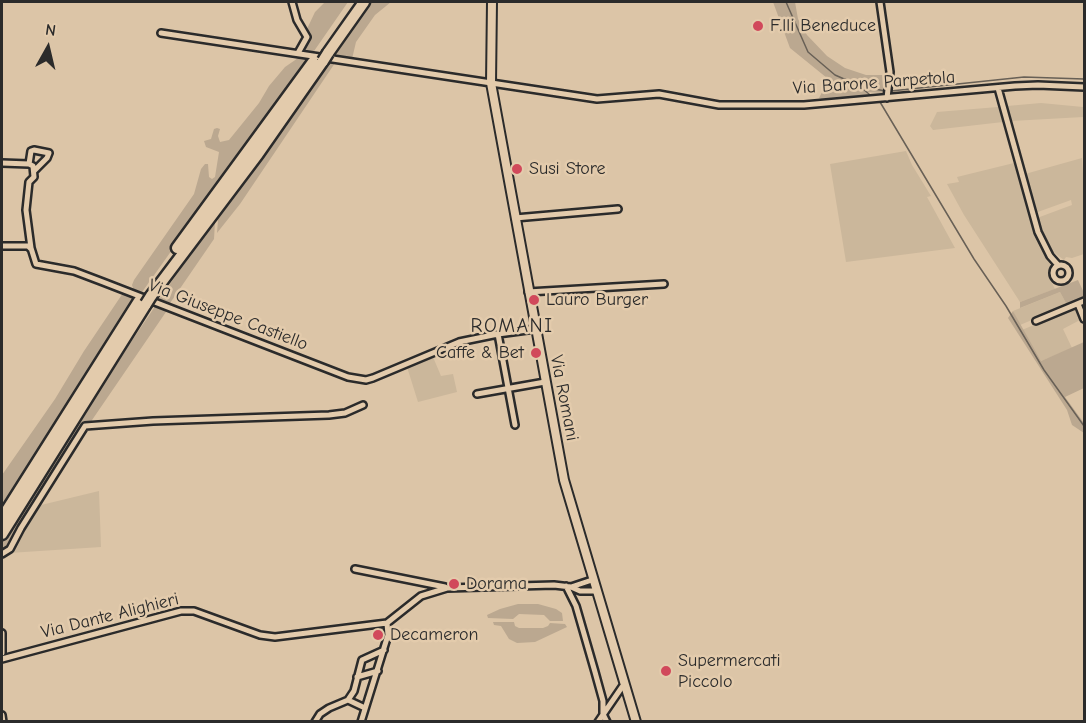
<!DOCTYPE html>
<style>
body{margin:0}
#map{position:relative;width:1086px;height:723px;overflow:hidden;background:#dcc5a7;font-family:"Comic Neue",sans-serif}
canvas{display:block}
.frame{position:absolute;inset:0;border:3px solid #2b2b2b;pointer-events:none}
.north{position:absolute;left:18px;top:18px;width:60px;height:60px;-webkit-text-stroke:4px #e3cbac;paint-order:stroke;rotate:8deg;font-size:16px;font-weight:700;line-height:24px;text-align:center;color:#2b2b2b}
.north::after{content:'';display:block;margin:auto;width:21px;height:27px;background:#2b2b2b;clip-path:polygon(50% 0,100% 100%,50% 72%,0 100%)}
</style>
<div id="map">
<canvas width="1086" height="723"></canvas>
<div class="frame"></div>
<div class="north">N</div>
</div>
<script>
const g = document.querySelector('canvas').getContext('2d');
g.lineJoin = 'round';
function fill(path, color) { g.fillStyle = color; g.fill(path, 'evenodd'); }
const poly = rows => new Path2D(rows.map(r => 'M' + r).join(''));
function trace(path, color, width, dash) { g.strokeStyle = color; g.lineWidth = width; g.lineCap = dash ? 'butt' : 'round'; g.setLineDash(dash || []); g.stroke(path); }
function write(font, color, halo, rows, align = 'center') {
  g.font = font + ' "Comic Neue",sans-serif'; g.lineWidth = 5; g.setLineDash([]); g.textBaseline = 'middle'; g.strokeStyle = halo; g.fillStyle = color; for (const [text, x, y, turn = 0] of rows) {
    g.save(); g.translate(x, y); g.rotate((+turn || 0) * Math.PI / 180); g.textAlign = isNaN(turn) ? turn : align; if (halo) g.strokeText(text, 0, 0); g.fillText(text, 0, 0); g.restore();
  }
}
const built = poly([
 [1041,103,1083,107,1083,117,1011,121,1007,106],
 [998,107,1003,122,933,130,930,126,937,112],
 [906,151,912,165,931,196,927,197,955,248,846,262,830,164],
 [1082,158,1084,189,1084,254,1072,258,1066,257,1064,260,1052,251,1037,218,1072,205,1071,200,1035,213,1025,174],
 [1014,163,1034,232,1051,266,1049,277,1055,289,1020,302,964,215,947,184,959,182,957,177],
 [1060,292,1067,305,1020,325,1013,311],
 [1074,308,1080,320,1063,329,1072,348,1041,361,1022,330],
 [433,357,441,376,453,374,457,392,418,402,407,367],
 [99,491,101,547,9,553,37,506]
]);
const green = poly([
 [325,2,348,2,312,54,301,52,309,38,306,31,315,12],
 [372,2,391,2,375,15,356,42,352,59,333,56,344,40,343,39],
 [773,2,795,2,798,19,807,35,827,56,845,68,866,75,888,75,884,93,866,92,868,95,821,99,819,98,828,81,827,78,790,48],
 [301,56,309,57,140,295,134,291,132,285,134,280,194,194,201,169,205,164,208,164,209,177,212,179,215,177,219,152,206,147,204,141,211,139,214,129,217,128,220,129,218,136,220,142,229,140,259,103,269,86,285,67],
 [328,62,335,63,240,204,217,233,218,220,215,222,214,239,168,306,158,301,302,95],
 [1078,280,1084,293,1084,298,1067,305,1060,292,1020,308,1020,302],
 [123,293,138,298,2,510,2,475,55,399,84,351],
 [156,305,168,309,90,423,85,424,10,546,3,548,2,542,79,419],
 [1013,311,1041,361,1084,342,1084,388,1065,397,1084,423,1084,433,1072,425,1067,410,1008,318],
 [518,604,538,604,556,609,562,613,563,621,550,621,544,615,519,614,513,619,488,618,487,615,500,609],
 [493,622,514,622,515,626,519,628,543,628,548,626,550,623,565,624,567,627,535,642,517,643,509,639,501,626,494,625]
]);
const stream = poly([
 [786,2,808,52,835,75,860,86,885,91],
 [862,88,870,95],
 [891,91,1024,77,1084,79],
 [880,102,974,259,1006,306,1044,370,1084,426]
]);
const street = poly([
 [292,2,297,20,307,37,298,53],
 [880,2,890,72,887,98],
 [161,33,597,99,659,94,719,105,804,105,1015,86,1038,85,1084,87],
 [998,88,1038,232,1050,256,1058,265],
 [2,163,29,164,33,166,34,177,29,182,26,210,31,248,36,264,74,271,103,282,348,377,366,380,373,378,459,342,498,334,535,329],
 [29,164,31,151,34,150,49,153,47,158,34,171],
 [515,218,618,209],
 [2,246,28,246,31,249],
 '1053 273a8 8 0 1 1 16 0a8 8 0 1 1-16 0Z',
 [528,292,664,284],
 [1078,304,1084,319],
 [1036,321,1084,301],
 [498,334,515,425],
 [477,394,545,382],
 [2,554,10,549,21,528,85,426,153,421,329,415,345,413,363,405],
 [355,569,445,587],
 [566,586,576,606,595,672,603,701,603,714,607,722],
 [571,587,592,580],
 [2,633,2,653],
 [2,659,181,611,194,611,260,635,275,637,387,623,421,596,447,588,554,585,571,587,580,591,596,591],
 [357,677,378,671],
 [348,700,365,708],
 [2,715,3,722],
 [315,722,320,714,329,708,348,700,354,691,362,660,384,650],
 [361,722,388,635,387,623],
 [598,722,622,687,625,686]
]);
const secondary = poly([
 [492,2,491,83,564,480,636,722]
]);
const highway = poly([
 [328,53,364,2],
 [177,248,313,62],
 [151,296,258,154,323,61],
 [2,518,139,301],
 [2,534,146,304]
]);
const highwayBridge = poly([
 [323,61,328,53],
 [146,304,151,296]
]);
const markers = [
 [758,26,6,"#d1495b"],
 [517,169,6,"#d1495b"],
 [534,300,6,"#d1495b"],
 [536,353,6,"#d1495b"],
 [454,584,6,"#d1495b"],
 [378,635,6,"#d1495b"],
 [666,671,6,"#d1495b"]
];
const poiNames = [
 ["F.lli Beneduce",770,26],
 ["Susi Store",529,169],
 ["Lauro Burger",546,300],
 ["Caffe & Bet",524,353,"right"],
 ["Dorama",466,584],
 ["Decameron",390,635],
 ["Supermercati",678,661],
 ["Piccolo",678,682]
];
const streetNames = [
 ["Via Barone Parpetola",874,83,-4],
 ["Via Giuseppe Castiello",228,315,21],
 ["Via Romani",564,398,79],
 ["Via Dante Alighieri",110,616,-14]
];
const neighbourhoodNames = [
 ["ROMANI",512,326]
];
fill(built, '#cbb79b');
fill(green, '#bba890');
trace(stream, '#686056', 1.5);
trace(street, '#2b2b2b', 10);
trace(secondary, '#2b2b2b', 12);
trace(highway, '#2b2b2b', 15);
trace(street, '#e3cbac', 5);
trace(secondary, '#e3cbac', 8);
trace(highway, '#e3cbac', 10);
trace(highwayBridge, '#2b2b2b', 15, []);
trace(highwayBridge, '#e3cbac', 10);
for (const [x, y, r, color] of markers) { const dot = new Path2D(); dot.arc(x, y, r, 0, 2 * Math.PI); g.fillStyle = color; g.fill(dot); trace(dot, '#e3cbac', 2); }
write('18px', '#2b2b2b', '#e3cbac', poiNames, 'left');
write('18px', '#2b2b2b', '#e3cbac', streetNames);
g.letterSpacing = '1.5px';
write('20px', '#2b2b2b', '#e3cbac', neighbourhoodNames);
g.letterSpacing = '0px';
</script>
